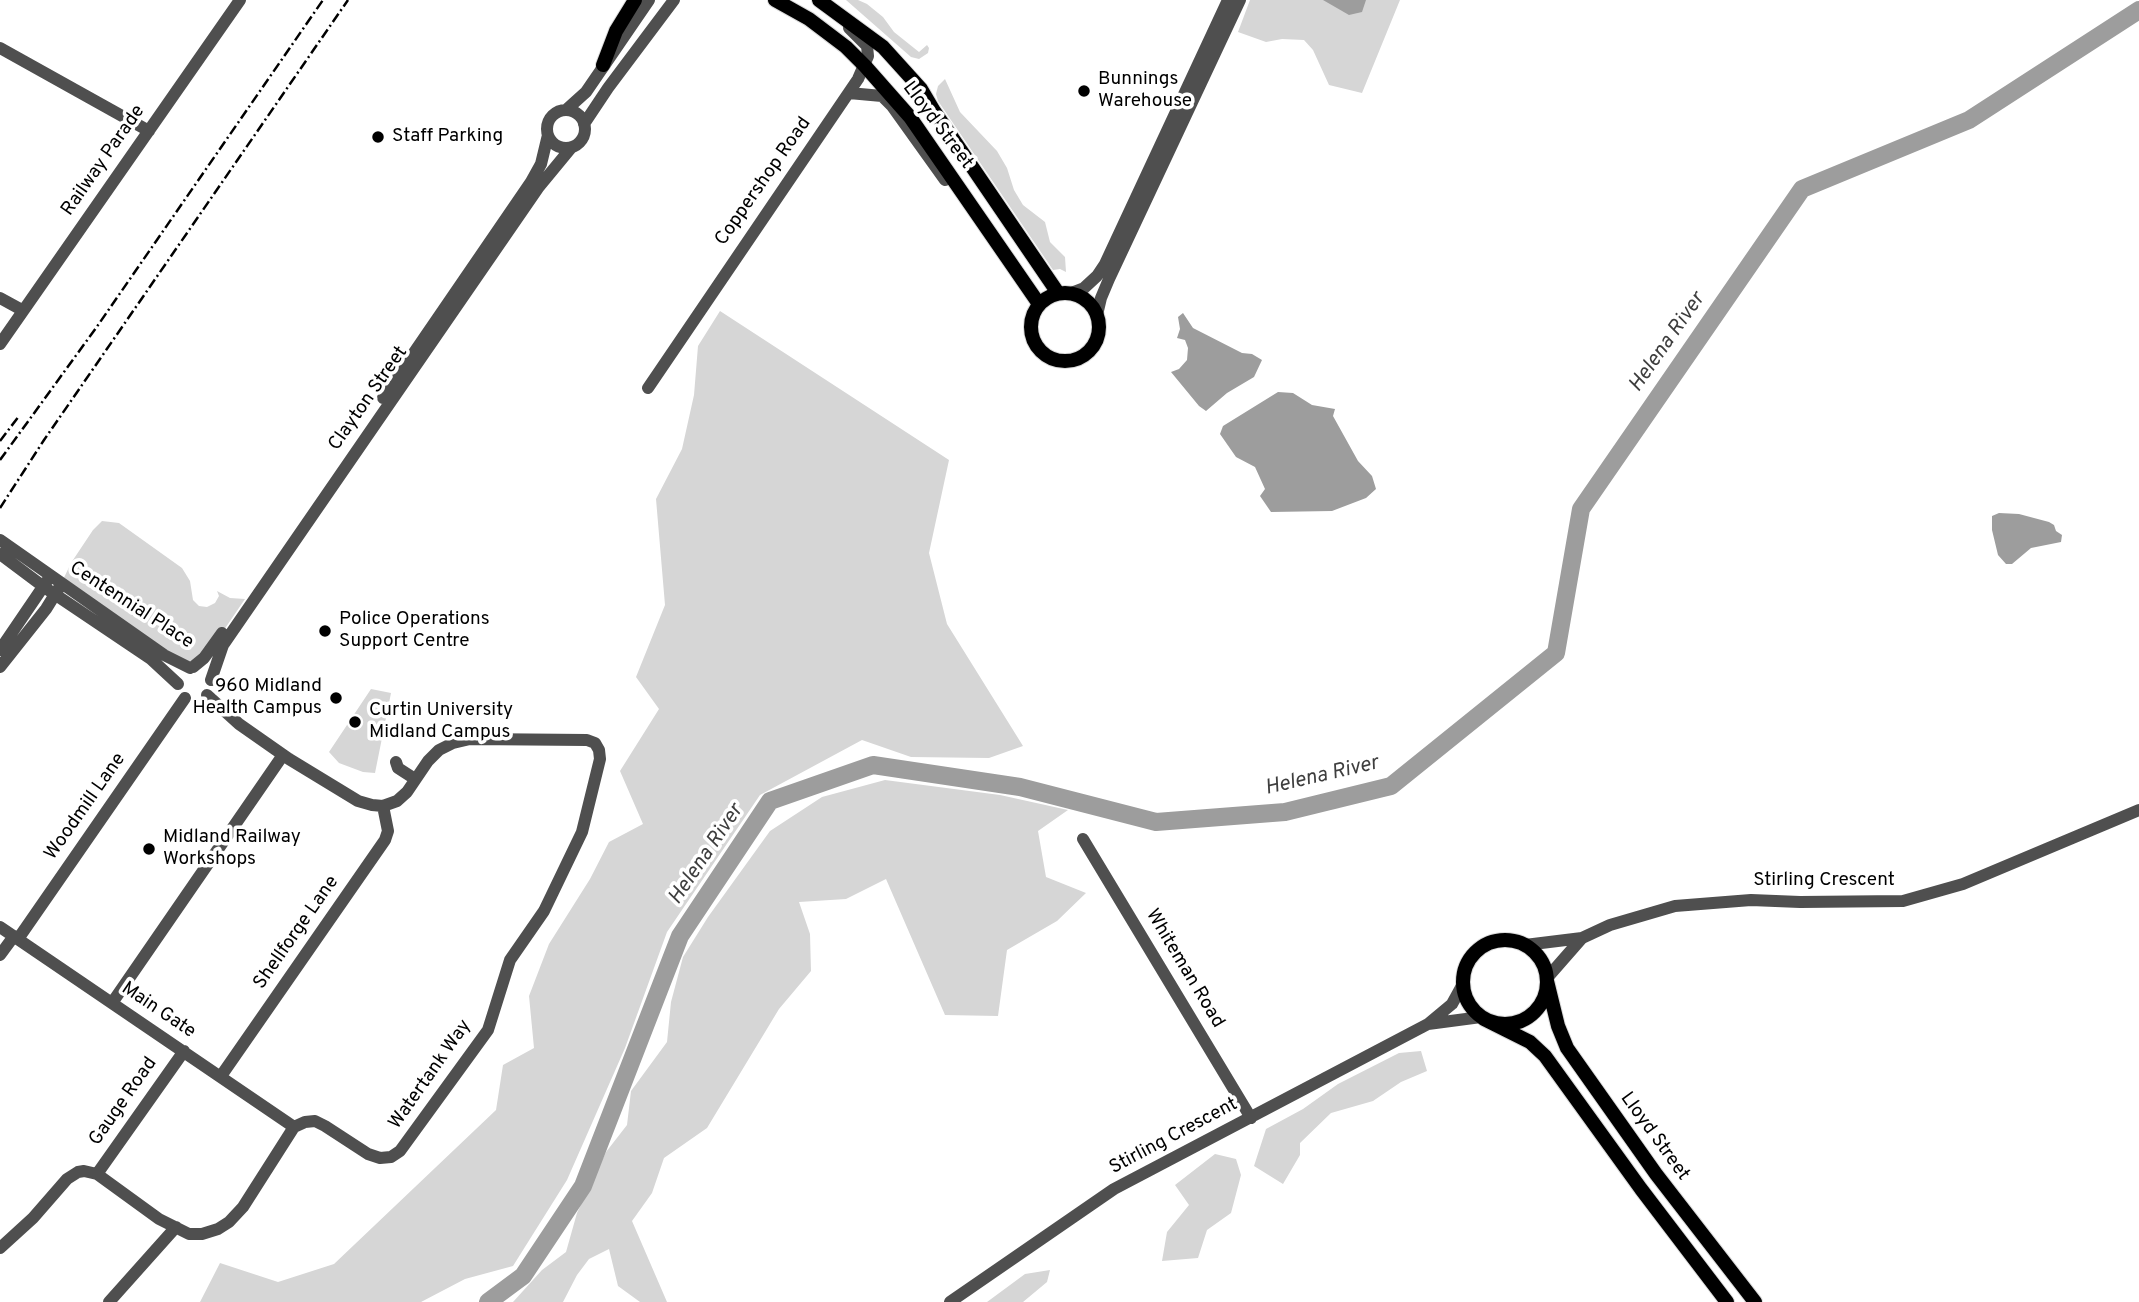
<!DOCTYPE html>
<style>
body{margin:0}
canvas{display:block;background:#fff}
</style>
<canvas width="2139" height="1302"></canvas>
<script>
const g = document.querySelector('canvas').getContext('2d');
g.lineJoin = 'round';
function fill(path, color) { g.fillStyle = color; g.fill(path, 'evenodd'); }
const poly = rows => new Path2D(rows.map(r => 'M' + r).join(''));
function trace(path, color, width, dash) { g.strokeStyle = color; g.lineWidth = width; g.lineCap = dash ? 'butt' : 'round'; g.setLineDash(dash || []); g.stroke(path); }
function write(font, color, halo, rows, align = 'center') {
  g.font = font + ' Overpass,sans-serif'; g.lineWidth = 7; g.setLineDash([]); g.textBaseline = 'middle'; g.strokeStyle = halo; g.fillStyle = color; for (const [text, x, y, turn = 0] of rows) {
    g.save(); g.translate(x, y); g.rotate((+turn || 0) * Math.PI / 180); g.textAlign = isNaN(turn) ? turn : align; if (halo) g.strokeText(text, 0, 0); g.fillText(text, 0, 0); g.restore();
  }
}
const green = poly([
 [846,0,858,0,867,4,883,17,894,32,919,52,927,45,929,48,928,53,919,59,911,57],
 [1250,0,1400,0,1362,93,1329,85,1313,50,1304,40,1282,39,1266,42,1238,32],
 [945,79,960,112,997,151,1007,168,1014,190,1023,205,1045,222,1050,242,1065,257,1066,272,1060,269,1053,270,938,101,936,94,938,86],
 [720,311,949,460,929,553,947,624,1023,746,989,758,911,757,862,740,760,795,667,932,625,1048,567,1180,513,1266,465,1279,421,1302,200,1302,220,1263,278,1282,334,1264,496,1110,503,1065,534,1048,529,996,549,944,590,879,609,842,643,824,620,771,659,709,636,677,665,605,656,499,682,449,694,395,698,346],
 [102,521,119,523,182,568,190,581,193,600,199,606,207,607,215,603,219,596,217,591,230,598,245,599,211,649,193,667,61,584,71,563,93,530],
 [371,689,391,693,375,773,363,772,339,763,329,752],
 [885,780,1000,795,1068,810,1038,831,1046,877,1086,893,1057,921,1007,950,998,1016,945,1015,886,879,846,899,799,902,810,934,811,971,779,1009,707,1128,664,1158,652,1193,632,1221,667,1302,640,1302,618,1286,609,1249,589,1259,577,1275,563,1302,513,1302,542,1270,566,1252,577,1213,606,1152,627,1125,631,1091,667,1042,671,1002,683,957,708,917,770,831,822,797],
 [1421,1051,1427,1071,1401,1082,1373,1101,1331,1113,1300,1143,1300,1155,1283,1184,1254,1166,1266,1129,1303,1109,1338,1084,1399,1053],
 [1215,1154,1236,1159,1241,1175,1231,1213,1207,1230,1198,1258,1162,1261,1167,1232,1189,1205,1175,1185],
 [1050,1270,1047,1282,1023,1302,987,1302,1025,1274]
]);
const water = poly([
 [1323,0,1366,0,1362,12,1349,15],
 [1183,313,1193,328,1242,353,1252,354,1262,360,1254,377,1227,393,1206,411,1199,406,1171,372,1179,369,1187,360,1188,348,1185,340,1177,338,1180,329,1178,317],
 [1278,392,1293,393,1312,405,1335,409,1333,416,1358,461,1372,476,1376,489,1366,498,1332,511,1271,512,1260,496,1265,489,1255,467,1236,457,1220,434,1223,426],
 [1999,513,2019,514,2049,522,2054,525,2056,531,2062,535,2061,542,2031,548,2012,564,2006,564,1998,555,1992,530,1992,516]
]);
const river = poly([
 [488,1302,523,1276,583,1186,680,936,770,801,873,765,1020,787,1156,822,1285,812,1391,786,1556,653,1581,509,1802,189,1969,120,2139,10]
]);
const minor = poly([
 [0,48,149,131],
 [849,93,882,96,892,106,945,180],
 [566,110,586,92,649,0],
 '547 129a19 19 0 1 1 38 0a19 19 0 1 1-38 0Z',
 [584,124,608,88,674,0],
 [1071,293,1084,288,1097,276,1105,264,1228,0],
 [0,298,22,310],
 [1097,315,1101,298,1109,279,1240,0],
 [0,344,240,0],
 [648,388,858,79,868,56,867,46,849,28],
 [383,398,531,182,541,164,548,135],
 [0,540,164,655,190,668],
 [0,554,44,587,151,659,178,684],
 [0,650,47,581],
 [0,667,46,609,59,588],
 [193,667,204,658,222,633],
 [211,680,223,645,538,188,571,148],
 [396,762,398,768,415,779],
 [1083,839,1251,1118],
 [0,927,294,1127],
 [18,939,185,698],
 [1525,945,1582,938,1610,925,1675,906,1751,900,1800,902,1903,901,1963,884,2139,810],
 [0,955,14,936],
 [1547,978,1582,938],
 [112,1003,283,755],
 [1428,1024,1481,1017],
 [221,1076,385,840,388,831,383,806],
 [97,1174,184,1051],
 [0,1248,33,1218,67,1179,78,1172,84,1171,97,1174,159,1219,189,1234,202,1234,218,1229,229,1222,243,1207,294,1127,305,1122,315,1121,325,1126,368,1154,380,1158,391,1157,400,1151,488,1030,510,960,544,911,582,832,600,759,599,750,595,743,587,740,470,739,453,743,439,750,428,761,407,792,397,801,383,806,372,805,358,801,289,759,239,724,207,695],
 [109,1302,176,1227],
 [950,1302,1114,1189,1428,1024,1452,1004,1463,984]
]);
const major = poly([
 [775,0,809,19,846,47,865,66,910,117,1039,304],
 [819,0,883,47,921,89,934,111,1058,293],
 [603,65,616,31,635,0],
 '1031 327a34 34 0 1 1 68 0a34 34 0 1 1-68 0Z',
 '1463 982a42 42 0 1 1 84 0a42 42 0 1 1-84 0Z',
 [1547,981,1558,1026,1567,1048,1656,1174,1755,1302],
 [1484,1019,1530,1042,1545,1056,1641,1189,1727,1302]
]);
const rail = poly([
 [0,441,19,416],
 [0,460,96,328,323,0],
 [0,508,44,440,348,0]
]);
const markers = [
 [1084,91,7,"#000"],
 [378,137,7,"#000"],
 [325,631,7,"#000"],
 [336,698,7,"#000"],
 [355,722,7,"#000"],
 [149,849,7,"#000"]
];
const poiNames = [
 ["Bunnings",1098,80],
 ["Warehouse",1098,102],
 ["Staff Parking",392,137],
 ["Police Operations",339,620],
 ["Support Centre",339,642],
 ["960 Midland",322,687,"right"],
 ["Health Campus",322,709,"right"],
 ["Curtin University",369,711],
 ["Midland Campus",369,733],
 ["Midland Railway",163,838],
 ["Workshops",163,860]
];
const streetNames = [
 ["Lloyd Street",937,126,53],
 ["Railway Parade",104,161,-55],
 ["Coppershop Road",764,182,-55],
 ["Clayton Street",369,399,-55],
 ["Centennial Place",131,606,33],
 ["Woodmill Lane",86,807,-55],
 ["Stirling Crescent",1824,881],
 ["Shellforge Lane",297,933,-55],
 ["Whiteman Road",1184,969,59],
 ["Main Gate",158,1011,34],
 ["Watertank Way",431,1075,-55],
 ["Gauge Road",124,1102,-55],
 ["Stirling Crescent",1174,1137,-28],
 ["Lloyd Street",1654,1137,54]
];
const waterNames = [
 ["Helena River",1668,343,-55],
 ["Helena River",1322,777,-13],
 ["Helena River",707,855,-56]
];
fill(green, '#d6d6d6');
fill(water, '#9d9d9d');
trace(river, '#9d9d9d', 18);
trace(major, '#dbdbdb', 16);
trace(minor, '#4f4f4f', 12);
trace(major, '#000', 14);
trace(rail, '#000', 2.5, [10, 3.5, 2, 3.5]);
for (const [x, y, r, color] of markers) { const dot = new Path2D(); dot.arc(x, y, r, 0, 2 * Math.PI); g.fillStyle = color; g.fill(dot); trace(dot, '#fff', 2.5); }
write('19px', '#000', '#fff', poiNames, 'left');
write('19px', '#000', '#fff', streetNames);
write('italic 21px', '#3e3e3e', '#fff', waterNames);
</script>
